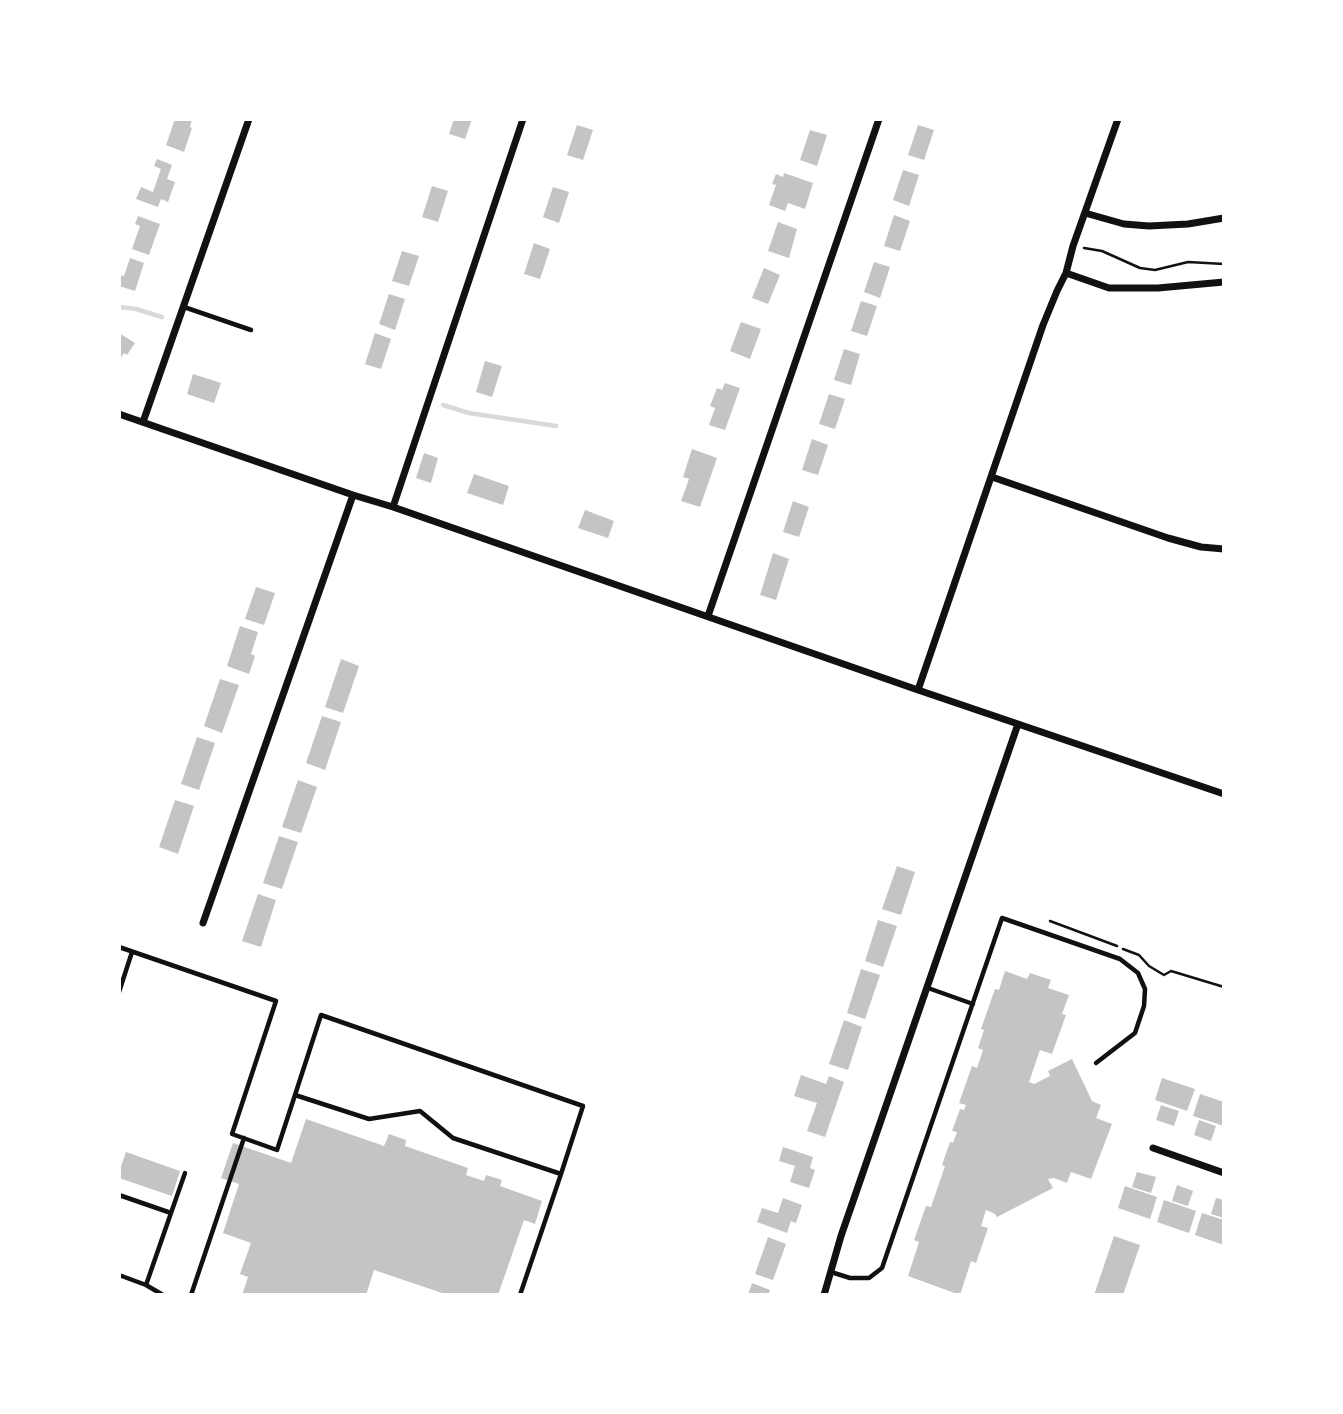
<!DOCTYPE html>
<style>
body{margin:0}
#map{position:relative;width:1343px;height:1414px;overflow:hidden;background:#fff;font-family:Jost,sans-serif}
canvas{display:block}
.frame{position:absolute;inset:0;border:121px solid #fff;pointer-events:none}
</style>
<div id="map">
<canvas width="1343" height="1414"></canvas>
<div class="frame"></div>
</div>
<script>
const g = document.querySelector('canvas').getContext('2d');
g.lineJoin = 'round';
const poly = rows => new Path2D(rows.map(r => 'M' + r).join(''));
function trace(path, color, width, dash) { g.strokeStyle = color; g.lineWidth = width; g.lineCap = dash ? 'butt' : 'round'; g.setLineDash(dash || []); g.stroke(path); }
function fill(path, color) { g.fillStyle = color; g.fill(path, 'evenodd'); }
const stream = poly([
 [119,307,136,309,162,317],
 [443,405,469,413,556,426]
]);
const building = poly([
 [175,119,192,119,190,127,192,128,184,152,166,145],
 [454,119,472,119,465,139,449,134],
 [577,125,593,130,583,160,567,155],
 [918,125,934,130,924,160,908,155],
 [810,130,827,135,817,166,800,160],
 [157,159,172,165,167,179,175,182,168,202,161,199,158,207,136,199,141,187,153,192,161,169,154,166],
 [903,170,919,175,909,206,893,200],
 [784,173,813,183,805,209,788,203,785,211,769,205,776,185,772,184,776,174,783,177],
 [432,186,448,191,438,222,422,217],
 [553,187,569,192,559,223,543,217],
 [894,215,910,221,900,251,884,246],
 [138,216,160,224,149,255,132,249,140,226,135,224],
 [778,222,797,229,789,258,768,251],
 [534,243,550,249,540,279,524,274],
 [402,251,419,256,409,286,392,281],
 [130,258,144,263,135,291,119,286,119,275,124,276],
 [874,262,890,267,880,298,864,292],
 [764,268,780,275,768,304,752,298],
 [389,294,405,299,395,330,379,324],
 [861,301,877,306,867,336,851,331],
 [741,322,761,329,750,359,730,351],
 [119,333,135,343,127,355,124,353,119,361],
 [375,333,391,339,381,369,365,364],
 [844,349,860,354,851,385,834,380],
 [485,361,502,366,492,397,476,392],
 [193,374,221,383,214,403,187,394],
 [725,383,740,388,725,430,709,425,715,408,710,406,717,388,722,390],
 [829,394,845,399,835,429,819,424],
 [812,439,828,445,818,475,802,470],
 [692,449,717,458,700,507,681,501,689,479,683,477],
 [424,453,438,458,431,483,416,478],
 [474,474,509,486,503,505,467,493],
 [793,501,809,507,799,537,783,532],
 [585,510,614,521,608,538,578,528],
 [773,553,789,559,776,600,760,595],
 [256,587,275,593,264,625,245,619],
 [240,626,258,632,251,654,255,656,249,674,227,666],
 [341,659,359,666,343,713,325,707],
 [220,679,239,685,222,733,204,726],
 [322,716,341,722,325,770,306,763],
 [197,737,215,743,199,790,181,784],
 [298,780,317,787,301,833,282,827],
 [175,800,194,806,178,854,159,847],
 [279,836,298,842,282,889,263,883],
 [897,866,915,872,901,915,882,909],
 [258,894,276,900,261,947,242,941],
 [878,920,897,926,883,967,865,961],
 [861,969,880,975,865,1019,847,1013],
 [1005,971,1027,979,1030,973,1051,980,1048,988,1069,995,1062,1014,1066,1015,1052,1054,1040,1050,1029,1082,1034,1084,1050,1076,1048,1071,1072,1059,1092,1101,1101,1105,1096,1118,1112,1124,1091,1179,1071,1172,1067,1183,1054,1178,1048,1179,1053,1188,997,1217,995,1214,986,1210,981,1226,988,1228,976,1263,971,1261,960,1295,908,1276,919,1242,914,1240,926,1206,931,1207,945,1166,942,1165,950,1142,953,1143,957,1132,952,1131,960,1109,964,1110,966,1105,959,1103,972,1066,977,1068,983,1050,978,1048,984,1030,981,1029,995,989,999,990],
 [844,1020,862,1027,848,1070,829,1064],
 [801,1075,826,1084,829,1076,844,1082,825,1137,807,1131,817,1103,794,1096],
 [1162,1078,1195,1089,1187,1111,1155,1100],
 [1200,1094,1224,1102,1224,1126,1193,1116],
 [1161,1105,1179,1111,1174,1126,1156,1120],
 [306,1119,384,1146,389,1134,406,1140,405,1146,468,1168,466,1175,484,1181,486,1175,502,1180,500,1186,542,1201,535,1224,524,1220,498,1295,448,1295,374,1270,366,1295,242,1295,248,1277,240,1274,251,1243,223,1233,239,1184,221,1178,233,1143,291,1163],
 [1199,1120,1216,1126,1211,1141,1194,1135],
 [783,1147,813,1157,810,1168,815,1170,809,1188,790,1182,795,1166,779,1161],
 [126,1152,180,1171,172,1196,119,1178,119,1172],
 [1137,1172,1156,1177,1151,1193,1132,1187],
 [1177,1185,1193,1191,1188,1206,1172,1201],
 [1125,1186,1157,1197,1150,1219,1118,1208],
 [783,1198,802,1205,796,1223,791,1221,787,1233,757,1222,762,1208,778,1213],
 [1216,1198,1224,1200,1224,1218,1211,1214],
 [1164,1200,1196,1211,1189,1233,1157,1222],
 [1202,1213,1224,1220,1224,1245,1195,1235],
 [1114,1236,1140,1245,1123,1295,1094,1295],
 [768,1237,786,1244,773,1280,755,1274],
 [752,1283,770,1290,768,1295,748,1295]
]);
const path = poly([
 [1084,248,1102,251,1140,268,1155,270,1188,262,1224,264],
 [1050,921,1117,946],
 [1123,949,1139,955,1149,966,1164,975,1171,971,1224,987]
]);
const service = poly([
 [184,307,251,330],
 [119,947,276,1001,232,1134,277,1150,295,1095,369,1119,420,1111,453,1138,561,1174,520,1295],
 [928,988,973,1004],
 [119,992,132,952],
 [295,1095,321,1015,583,1106,561,1174],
 [119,1195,171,1213,146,1285],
 [171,1213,185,1173],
 [831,1272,850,1278,869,1278,882,1268,1002,918,1120,959,1138,973,1145,989,1144,1006,1135,1033,1096,1063],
 [119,1275,146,1285,163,1295],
 [191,1295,244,1138]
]);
const minor = poly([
 [1085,213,1124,224,1149,226,1188,224,1224,218],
 [1066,273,1109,288,1158,288,1224,282],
 [119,414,353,495,393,507,918,690,1224,794],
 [143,422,249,119],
 [992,477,1168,538,1201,547,1224,549],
 [393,507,523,119],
 [708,616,879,119],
 [918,690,1043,325,1057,291,1066,273,1073,246,1118,119],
 [203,923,353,495],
 [1153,1148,1224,1173],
 [824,1295,841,1236,1018,724]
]);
trace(stream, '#d9d9d9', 4.5);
fill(building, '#c4c4c4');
trace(path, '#111', 2.5);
trace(service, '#111', 4.5);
trace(minor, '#111', 7);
</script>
